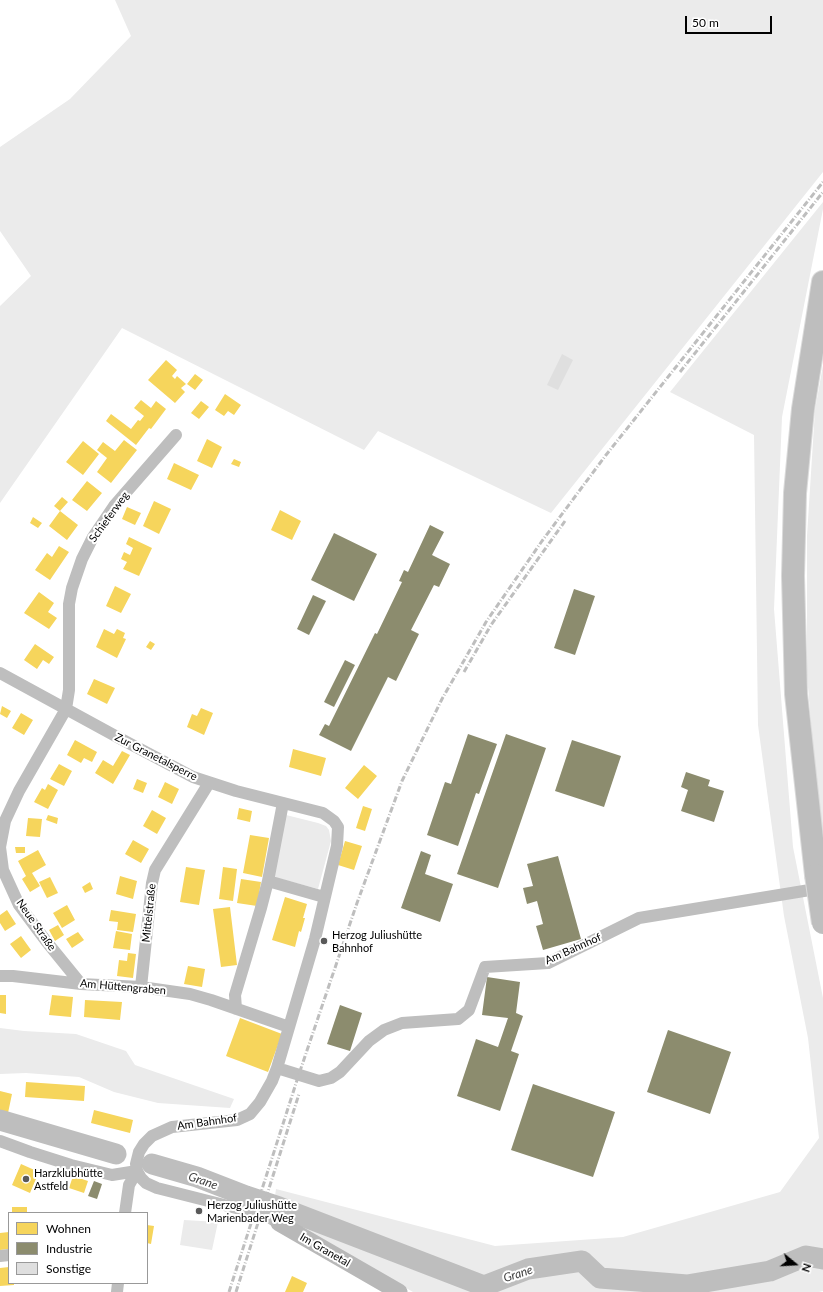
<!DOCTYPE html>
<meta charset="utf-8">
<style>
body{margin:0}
#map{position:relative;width:823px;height:1292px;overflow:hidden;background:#fff;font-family:Lato,sans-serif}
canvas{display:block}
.legend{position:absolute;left:8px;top:1212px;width:140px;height:72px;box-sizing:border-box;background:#fff;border:1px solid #999;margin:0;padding:5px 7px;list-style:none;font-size:12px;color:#000}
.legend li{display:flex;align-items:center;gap:8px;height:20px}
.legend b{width:20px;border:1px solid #999}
.north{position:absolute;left:775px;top:1244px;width:40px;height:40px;-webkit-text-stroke:3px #fff;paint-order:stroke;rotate:108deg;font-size:11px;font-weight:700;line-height:16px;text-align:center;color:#000}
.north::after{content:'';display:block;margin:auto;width:14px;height:18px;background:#000;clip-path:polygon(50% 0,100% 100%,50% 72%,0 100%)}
.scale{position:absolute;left:685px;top:16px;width:87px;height:18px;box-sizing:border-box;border:2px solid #000;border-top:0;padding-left:5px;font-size:12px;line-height:14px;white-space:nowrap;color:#000;-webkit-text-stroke:3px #fff;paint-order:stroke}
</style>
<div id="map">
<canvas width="823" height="1292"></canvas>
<ul class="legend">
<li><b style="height:11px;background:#f6d55c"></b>Wohnen</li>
<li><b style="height:11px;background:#8c8c6e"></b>Industrie</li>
<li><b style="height:11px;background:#dfdfdf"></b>Sonstige</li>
</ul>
<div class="north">N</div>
<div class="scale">50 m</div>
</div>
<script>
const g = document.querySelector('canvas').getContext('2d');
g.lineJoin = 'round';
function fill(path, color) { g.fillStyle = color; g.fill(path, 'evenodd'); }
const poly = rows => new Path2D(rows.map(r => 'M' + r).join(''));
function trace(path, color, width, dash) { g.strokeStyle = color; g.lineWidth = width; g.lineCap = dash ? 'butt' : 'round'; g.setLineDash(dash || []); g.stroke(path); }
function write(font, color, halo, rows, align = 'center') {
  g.font = font + ' Lato,sans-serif'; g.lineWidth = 4; g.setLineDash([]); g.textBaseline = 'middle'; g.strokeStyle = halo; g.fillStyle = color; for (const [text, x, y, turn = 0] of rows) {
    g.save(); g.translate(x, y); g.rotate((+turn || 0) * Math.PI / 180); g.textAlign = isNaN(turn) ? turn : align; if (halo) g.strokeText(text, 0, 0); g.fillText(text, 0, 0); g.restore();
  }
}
const green = poly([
 [115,0,823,0,823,172,551,513,378,431,364,450,122,328,0,503,0,306,31,276,0,231,0,147,70,99,131,36],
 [823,202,823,209,782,417,774,609,793,847,823,998,823,1291,819,1292,413,1292,273,1211,276,1189,495,1246,623,1237,780,1192,819,1138,808,1038,784,916,758,725,754,435,670,392],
 [823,365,823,844,818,806,807,675,807,536,815,410],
 [286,815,318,823,326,826,329,830,331,841,318,889,274,877],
 [0,1028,24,1031,76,1034,126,1051,135,1065,234,1099,230,1108,158,1103,114,1092,79,1077,26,1073,0,1074],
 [184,1220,218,1222,212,1250,180,1245]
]);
const homes = poly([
 [166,360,177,370,172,376,175,379,177,376,186,384,181,388,185,392,175,403,148,380],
 [195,374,203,380,195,390,187,384],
 [225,394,241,405,234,415,228,411,224,416,215,410],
 [141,400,151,408,156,401,166,409,151,429,149,428,136,445,106,421,111,414,131,429,138,420,140,421,144,416,134,408],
 [201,401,209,407,199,419,191,413],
 [207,439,222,447,212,468,197,461],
 [124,440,137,450,111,483,97,472,107,458,97,450,103,442,115,451],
 [83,441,99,454,83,475,66,462],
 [234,459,241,462,239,467,231,464],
 [174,463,199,475,191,490,167,479],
 [87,481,102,493,87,511,72,500],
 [62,497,68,502,60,511,78,525,67,540,49,526,60,511,54,506],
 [154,501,171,509,159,534,143,526],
 [127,507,141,513,135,525,122,519],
 [280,510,301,521,292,540,271,530],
 [33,517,42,523,38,528,30,523],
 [129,537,152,548,139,576,123,569,127,562,121,559,124,552,130,555,133,548,126,544],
 [59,546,69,552,50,580,35,570,47,553,52,557],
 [115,586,131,594,121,613,106,606],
 [39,592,54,603,48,612,57,618,49,629,24,613],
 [104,629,114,634,117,629,125,633,123,638,126,639,117,658,96,647],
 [150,641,155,644,151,650,146,647],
 [35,644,54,657,49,664,43,660,37,669,24,660],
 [94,679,115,688,107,704,87,694],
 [2,706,11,711,7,718,0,714],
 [201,708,213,713,204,735,187,727,192,714,197,716],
 [21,713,33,720,24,735,12,728],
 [75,740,97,752,92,762,84,758,81,763,67,755],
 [293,749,326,758,321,776,289,767],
 [122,751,130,755,113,784,95,773,103,760,113,766],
 [59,764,72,771,64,786,50,779],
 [364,765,377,776,358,799,345,788],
 [137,779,147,783,143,793,133,789],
 [165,782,179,789,172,804,158,797],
 [48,784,58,790,48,809,34,802,42,788,45,790],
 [363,806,372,809,365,831,356,828],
 [239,808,252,811,250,822,237,819],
 [152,810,166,818,157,834,143,826],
 [48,815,58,818,57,824,46,820],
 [28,818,42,819,40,837,26,836],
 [250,835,269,838,262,877,243,873],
 [133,840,149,849,141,863,125,854],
 [345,841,362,846,354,870,338,865],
 [15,847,25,847,25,853,16,853],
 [38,850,46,865,32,873,40,886,30,892,22,879,26,876,18,861],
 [186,867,205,870,199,905,180,902],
 [223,867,237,869,233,901,219,899],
 [120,876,137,881,133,899,116,894],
 [50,877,58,893,47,898,39,882],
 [241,879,261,882,257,906,237,903],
 [90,882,93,889,85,893,82,887],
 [285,897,307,904,303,918,305,918,301,932,299,931,295,947,272,940],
 [67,905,75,920,62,928,53,913],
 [230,907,237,965,221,967,213,909],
 [7,910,16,924,5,931,0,923,0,915],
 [111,910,136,914,133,932,117,930,118,922,109,921],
 [58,925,64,935,55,941,49,930],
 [116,931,132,934,130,950,113,948],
 [78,932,84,940,72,948,66,939],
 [21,936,31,950,21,958,10,944],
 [128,953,136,954,133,978,117,976,119,960,127,961],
 [188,966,205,969,202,987,184,984],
 [0,995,6,995,6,1014,0,1013],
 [52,995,73,997,71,1017,49,1015],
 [85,1000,122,1002,120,1020,84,1017],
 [240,1018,282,1034,268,1072,226,1056],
 [26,1082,85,1086,84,1101,25,1097],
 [0,1091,12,1094,8,1113,0,1111],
 [94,1110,133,1120,130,1133,91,1123],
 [21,1164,39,1172,30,1193,12,1185],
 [73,1176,88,1181,84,1193,69,1188],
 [12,1207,27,1207,27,1213,12,1213],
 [147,1225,154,1226,151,1244,147,1243],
 [9,1232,9,1249,0,1250,0,1233],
 [9,1267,9,1283,14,1283,14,1285,0,1286,0,1268],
 [292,1276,307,1283,303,1292,285,1292]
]);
const industry = poly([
 [430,525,444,532,432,555,450,564,439,587,434,585,411,630,419,634,396,681,388,677,351,751,319,735,325,724,329,726,375,633,377,634,402,582,399,581,404,570,408,572],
 [334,533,377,554,354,601,311,580],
 [574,589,595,596,575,655,554,648],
 [313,595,326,601,309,635,297,629],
 [345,660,355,665,334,707,324,702],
 [468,734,497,744,479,794,476,793,458,846,427,835,445,782,451,784],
 [506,734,546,748,498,888,457,874],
 [572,740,621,756,604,807,555,791],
 [686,772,710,780,708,786,724,791,714,822,681,811,688,790,681,787],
 [421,851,431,855,425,874,453,884,440,922,401,908],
 [558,856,581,939,543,950,536,926,543,924,537,901,527,904,523,888,533,886,527,864],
 [487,977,520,982,516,1013,523,1016,511,1051,519,1054,500,1111,457,1096,476,1039,498,1047,508,1018,482,1015],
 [340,1005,362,1013,350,1051,327,1044],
 [668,1030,731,1052,710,1114,647,1092],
 [533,1084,615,1112,593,1177,511,1150],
 [94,1181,102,1184,97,1199,88,1196]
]);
const river = poly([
 [0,1120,116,1154],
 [152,1164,197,1177,246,1196,279,1207,484,1286,528,1269,582,1261,600,1278,687,1285,770,1271,806,1256,823,1259]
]);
const building = poly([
 [562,354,573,360,558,390,547,385]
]);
const street = poly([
 [0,673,121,739,193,777,236,791,323,813,334,821,338,827,337,846,315,939,277,1068,272,1081,260,1102,250,1114,237,1120,172,1127,152,1136,144,1144,139,1152,136,1164,137,1171,141,1178,146,1183,157,1188,244,1210,254,1211,265,1215,279,1223],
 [268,881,324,897],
 [0,976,13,976,81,984,141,987,190,994,211,1000,289,1027],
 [81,984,46,941,19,905,3,870,0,847,5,821,19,791,66,709,69,690,69,604,72,588,82,559,93,537,114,506,176,435],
 [141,987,152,883,155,870,209,783],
 [236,1009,235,995,261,908,268,881,283,803],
 [277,1068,319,1081,331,1078,340,1072,369,1041,384,1030,402,1023,458,1019,469,1010,485,967,548,963,639,918,822,888],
 [0,1141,30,1152,71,1165,112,1175,137,1171],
 [125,1213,129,1185,137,1171],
 [0,1256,9,1255],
 [117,1292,118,1283]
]);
const secondary = poly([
 [279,1223,399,1292]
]);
const highway = poly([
 [816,875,796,694,793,576,795,493,803,409,823,282]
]);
const rail = poly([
 [680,372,823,192],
 [464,672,491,625,565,521],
 [229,1292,299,1074,357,903,402,781,442,699,486,622,542,541,606,455,823,182],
 [236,1292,299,1094]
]);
const highwayBridge = poly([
 [816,875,823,923]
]);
const markers = [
 [324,941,4,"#595959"],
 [26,1179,4,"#595959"],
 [199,1211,4,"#595959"]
];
const streetNames = [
 ["Schieferweg",109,517,-54],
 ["Zur Granetalsperre",156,757,27],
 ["Mittelstraße",149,913,-84],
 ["Neue Straße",36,925,55],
 ["Am Bahnhof",573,949,-24],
 ["Am Hüttengraben",123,987,5],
 ["Am Bahnhof",207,1122,-8],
 ["Im Granetal",325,1250,30]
];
const poiNames = [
 ["Herzog Juliushütte",332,935],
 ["Bahnhof",332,948],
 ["Harzklubhütte",34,1173],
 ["Astfeld",34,1186],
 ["Herzog Juliushütte",207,1205],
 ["Marienbader Weg",207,1218]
];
const waterNames = [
 ["Grane",203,1181,19],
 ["Grane",518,1274,-18]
];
fill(green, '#ebebeb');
fill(homes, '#f6d55c');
fill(industry, '#8c8c6e');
trace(river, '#bebebe', 21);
fill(building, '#dfdfdf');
trace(highway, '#dbdbdb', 24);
trace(street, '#bebebe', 12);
trace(secondary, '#b8b8b8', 17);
trace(highway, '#bebebe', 22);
trace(rail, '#bebebe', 3, [6, 2, 1, 2]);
trace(highwayBridge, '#dbdbdb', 24, []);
trace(highwayBridge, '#bebebe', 22);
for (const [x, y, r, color] of markers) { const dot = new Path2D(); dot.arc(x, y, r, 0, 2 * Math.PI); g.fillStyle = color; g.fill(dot); trace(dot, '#fff', 1.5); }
write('11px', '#000', '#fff', streetNames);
write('11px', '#000', '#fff', poiNames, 'left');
write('italic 12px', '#434343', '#fff', waterNames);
</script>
